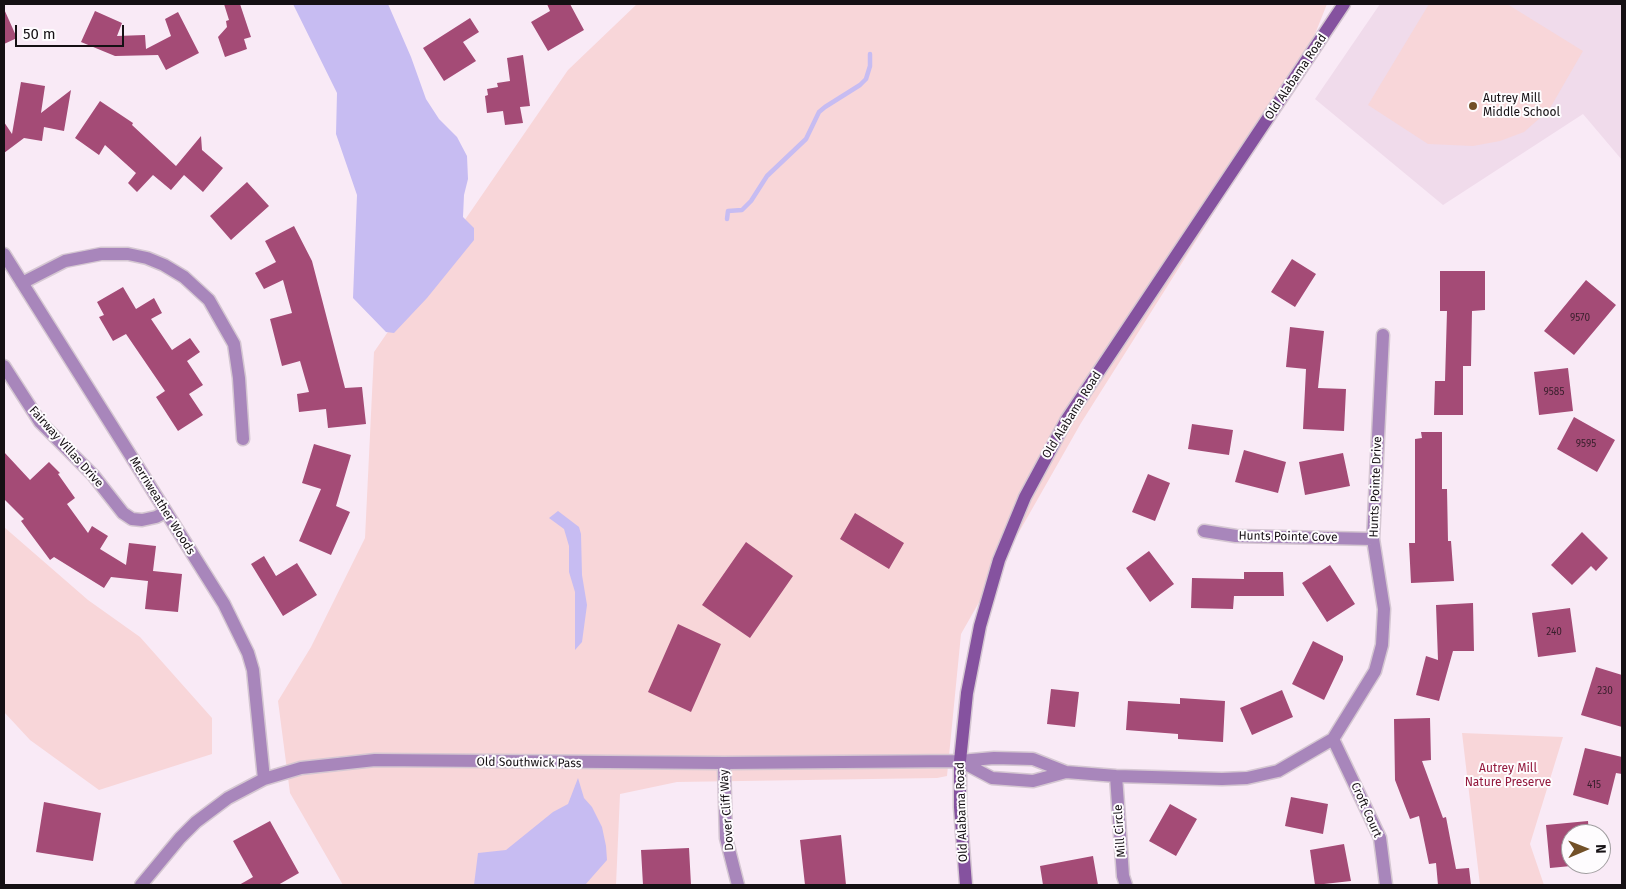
<!DOCTYPE html>
<style>
body{margin:0}
#map{position:relative;width:1626px;height:889px;overflow:hidden;background:#f9eaf6;font-family:"Fira Sans",sans-serif}
canvas{display:block}
.frame{position:absolute;inset:0;border:5px solid #151014;pointer-events:none}
.north{position:absolute;left:1561px;top:824px;width:50px;height:50px;box-sizing:border-box;background:#fefcfe;border:1px solid #a19ea0;border-radius:50%;rotate:89deg;font-size:14px;font-weight:700;line-height:20px;text-align:center;color:#151014}
.north::after{content:'';display:block;margin:auto;width:18px;height:22px;background:#725028;clip-path:polygon(50% 0,100% 100%,50% 72%,0 100%)}
.scale{position:absolute;left:15px;top:25px;width:109px;height:22px;box-sizing:border-box;border:2px solid #151014;border-top:0;padding-left:6px;font-size:15px;line-height:18px;white-space:nowrap;color:#151014;-webkit-text-stroke:4px #fefcfe;paint-order:stroke}
</style>
<div id="map">
<canvas width="1626" height="889"></canvas>
<div class="frame"></div>
<div class="north">N</div>
<div class="scale">50 m</div>
</div>
<script>
const g = document.querySelector('canvas').getContext('2d');
g.lineJoin = 'round';
function fill(path, color) { g.fillStyle = color; g.fill(path, 'evenodd'); }
const poly = rows => new Path2D(rows.map(r => 'M' + r).join(''));
function trace(path, color, width, dash) { g.strokeStyle = color; g.lineWidth = width; g.lineCap = dash ? 'butt' : 'round'; g.setLineDash(dash || []); g.stroke(path); }
function write(font, color, halo, rows, align = 'center') {
  g.font = font + ' "Fira Sans",sans-serif'; g.lineWidth = 4; g.setLineDash([]); g.textBaseline = 'middle'; g.strokeStyle = halo; g.fillStyle = color; for (const [text, x, y, turn = 0] of rows) {
    g.save(); g.translate(x, y); g.rotate((+turn || 0) * Math.PI / 180); g.textAlign = isNaN(turn) ? turn : align; if (halo) g.strokeText(text, 0, 0); g.fillText(text, 0, 0); g.restore();
  }
}
const built = poly([
 [1380,4,1622,4,1622,160,1583,114,1443,205,1315,99]
]);
const green = poly([
 [637,4,1327,4,1295,84,1081,423,961,634,947,776,937,778,677,782,620,794,616,885,343,885,290,793,278,701,311,647,365,538,374,352,568,70],
 [1429,4,1507,4,1583,51,1549,110,1524,132,1500,141,1473,146,1428,144,1368,105],
 [4,527,88,600,140,637,212,718,212,754,99,790,30,740,4,712],
 [1462,733,1563,737,1530,844,1544,885,1480,885]
]);
const water = poly([
 [293,4,388,4,411,57,426,99,439,119,457,137,467,156,468,179,464,195,463,217,474,228,474,240,427,298,394,333,386,332,353,298,357,195,336,134,337,93],
 [558,511,579,527,581,534,582,575,587,605,582,642,575,650,575,592,569,572,569,546,564,529,549,518],
 [578,778,584,798,592,807,602,827,606,846,607,860,585,885,474,885,478,853,506,850,553,812,568,804]
]);
const stream = poly([
 [727,219,728,211,742,210,751,201,767,176,806,139,819,112,825,107,860,85,866,79,870,66,870,54]
]);
const building = poly([
 [224,4,240,4,251,37,244,39,247,49,225,57,218,37,227,27,226,21,229,20],
 [547,4,570,4,584,30,548,51,531,22,550,11],
 [4,9,17,38,4,44],
 [95,11,122,23,117,36,145,35,146,49,171,36,165,19,178,12,199,53,166,70,158,55,115,56,81,42],
 [470,18,479,32,463,42,476,61,444,81,423,48],
 [523,55,530,106,520,107,523,123,505,125,503,111,487,113,485,96,488,95,487,89,498,87,497,83,510,81,507,58],
 [21,82,45,86,41,113,71,90,64,131,44,127,42,141,24,138,4,153,4,122,12,134],
 [100,101,133,123,132,125,176,166,201,136,202,150,223,168,203,192,184,175,171,190,153,175,137,192,128,183,136,173,105,145,99,155,75,138],
 [247,182,269,206,231,240,210,216],
 [294,226,312,261,345,388,362,387,366,424,328,428,326,409,299,412,297,394,309,392,300,361,282,366,270,319,292,313,283,280,264,289,255,273,276,262,265,241],
 [1292,259,1316,274,1295,307,1271,292],
 [1440,271,1485,271,1485,310,1472,311,1471,366,1463,366,1463,415,1434,415,1435,381,1445,381,1447,311,1440,311],
 [1586,280,1616,305,1574,355,1544,331],
 [123,287,136,309,154,298,162,313,151,319,172,350,190,338,200,352,187,361,203,385,189,394,203,415,178,431,156,397,165,391,126,334,113,341,99,317,104,315,97,302],
 [1290,327,1324,331,1318,388,1346,389,1344,431,1303,429,1306,369,1286,367],
 [1568,368,1573,411,1539,415,1534,372],
 [1574,417,1615,440,1597,472,1557,449],
 [1192,424,1233,430,1229,455,1188,449],
 [1421,432,1442,432,1442,489,1447,489,1448,541,1451,541,1454,581,1411,583,1409,543,1415,543,1415,439,1422,438],
 [314,444,351,455,336,506,350,512,331,555,299,541,321,489,302,483],
 [1244,450,1286,462,1278,493,1235,482],
 [4,452,30,480,49,462,60,473,58,474,75,498,67,504,88,533,92,526,108,536,100,549,126,565,129,543,156,546,153,571,182,574,178,612,145,609,148,581,111,577,104,588,54,557,50,560,21,521,24,519,4,499],
 [1343,453,1350,486,1305,495,1299,462],
 [1148,474,1170,483,1155,521,1132,512],
 [855,513,904,543,889,569,840,539],
 [1582,532,1608,558,1596,571,1591,566,1572,585,1551,565],
 [746,542,793,576,750,638,702,605],
 [1149,551,1174,584,1150,602,1126,568],
 [264,556,276,576,297,563,317,595,283,616,251,564],
 [1330,565,1355,604,1327,622,1302,583],
 [1244,572,1283,572,1284,596,1234,596,1233,609,1191,608,1192,578,1244,579],
 [1473,603,1474,651,1453,651,1439,701,1416,695,1426,656,1438,660,1436,605],
 [1570,608,1576,652,1538,657,1532,613],
 [678,624,721,644,691,712,648,692],
 [1313,641,1343,656,1343,660,1324,700,1292,684],
 [1596,667,1622,675,1622,727,1581,715],
 [1051,689,1079,692,1075,727,1047,724],
 [1282,690,1293,717,1252,735,1240,708],
 [1180,698,1225,701,1223,742,1178,739,1178,734,1126,730,1128,701,1180,704],
 [1430,718,1431,760,1422,761,1443,818,1446,817,1456,869,1469,868,1471,885,1438,885,1436,863,1429,864,1419,816,1410,819,1395,780,1394,719],
 [1585,748,1622,757,1622,774,1616,773,1608,805,1573,795],
 [1291,797,1328,804,1323,834,1285,826],
 [44,802,101,813,93,861,36,852],
 [1170,804,1197,819,1176,856,1149,841],
 [270,821,299,873,278,885,239,885,253,877,233,841],
 [1588,821,1589,834,1571,834,1571,866,1550,868,1546,825],
 [841,835,846,885,805,885,800,840],
 [1344,844,1351,881,1315,885,1310,850],
 [689,848,691,885,643,885,641,850],
 [1093,856,1098,885,1043,885,1040,866]
]);
const minor = poly([
 [4,254,224,604,248,653,253,670,264,779],
 [22,283,65,261,101,254,128,254,147,258,164,265,184,277,209,300,234,344,239,378,243,439],
 [4,366,40,422,93,475,123,513,132,519,142,520,156,517,166,512],
 [1204,531,1236,536,1373,539],
 [1333,739,1380,838,1386,885],
 [960,761,992,778,1033,781,1066,772],
 [724,763,726,838,738,885],
 [1116,776,1123,876,1126,885],
 [141,885,180,838,196,822,228,798,264,779,301,768,375,760,724,763,960,761,994,758,1033,759,1066,772,1116,776,1222,779,1247,778,1278,771,1333,739,1375,671,1382,645,1384,609,1373,539,1383,335]
]);
const secondary = poly([
 [966,885,960,807,960,761,967,693,980,626,999,560,1025,497,1067,419,1344,4]
]);
const markers = [
 [1473,106,5,"#725028"]
];
const numberNames = [
 ["9570",1580,318],
 ["9585",1554,392],
 ["9595",1586,444],
 ["240",1554,632],
 ["230",1605,691],
 ["415",1594,785]
];
const streetNames = [
 ["Old Alabama Road",1296,77,-56],
 ["Old Alabama Road",1072,415,-58],
 ["Fairway Villas Drive",66,447,48],
 ["Hunts Pointe Drive",1376,487,-88],
 ["Merriweather Woods",162,506,58],
 ["Hunts Pointe Cove",1288,537,1],
 ["Old Southwick Pass",529,763,1],
 ["Dover Cliff Way",727,810,-94],
 ["Croft Court",1366,810,66],
 ["Old Alabama Road",962,812,-92],
 ["Mill Circle",1120,831,-94]
];
const poiNames = [
 ["Autrey Mill",1483,99],
 ["Middle School",1483,113]
];
const parkNames = [
 ["Autrey Mill",1508,769],
 ["Nature Preserve",1508,783]
];
fill(built, '#f0dbeb');
fill(green, '#f8d6d9');
fill(water, '#c7bcf2');
trace(stream, '#c7bcf2', 4.5);
fill(building, '#a44b76');
trace(minor, '#d5c7d2', 15);
trace(secondary, '#d5c7d2', 15);
trace(minor, '#a886bb', 12);
trace(secondary, '#85529f', 12);
for (const [x, y, r, color] of markers) { const dot = new Path2D(); dot.arc(x, y, r, 0, 2 * Math.PI); g.fillStyle = color; g.fill(dot); trace(dot, '#fefcfe', 2); }
write('10px', '#391f2c', null, numberNames);
write('12px', '#151014', '#fefcfe', streetNames);
write('12px', '#151014', '#fefcfe', poiNames, 'left');
write('12px', '#93183c', '#fefcfe', parkNames);
</script>
